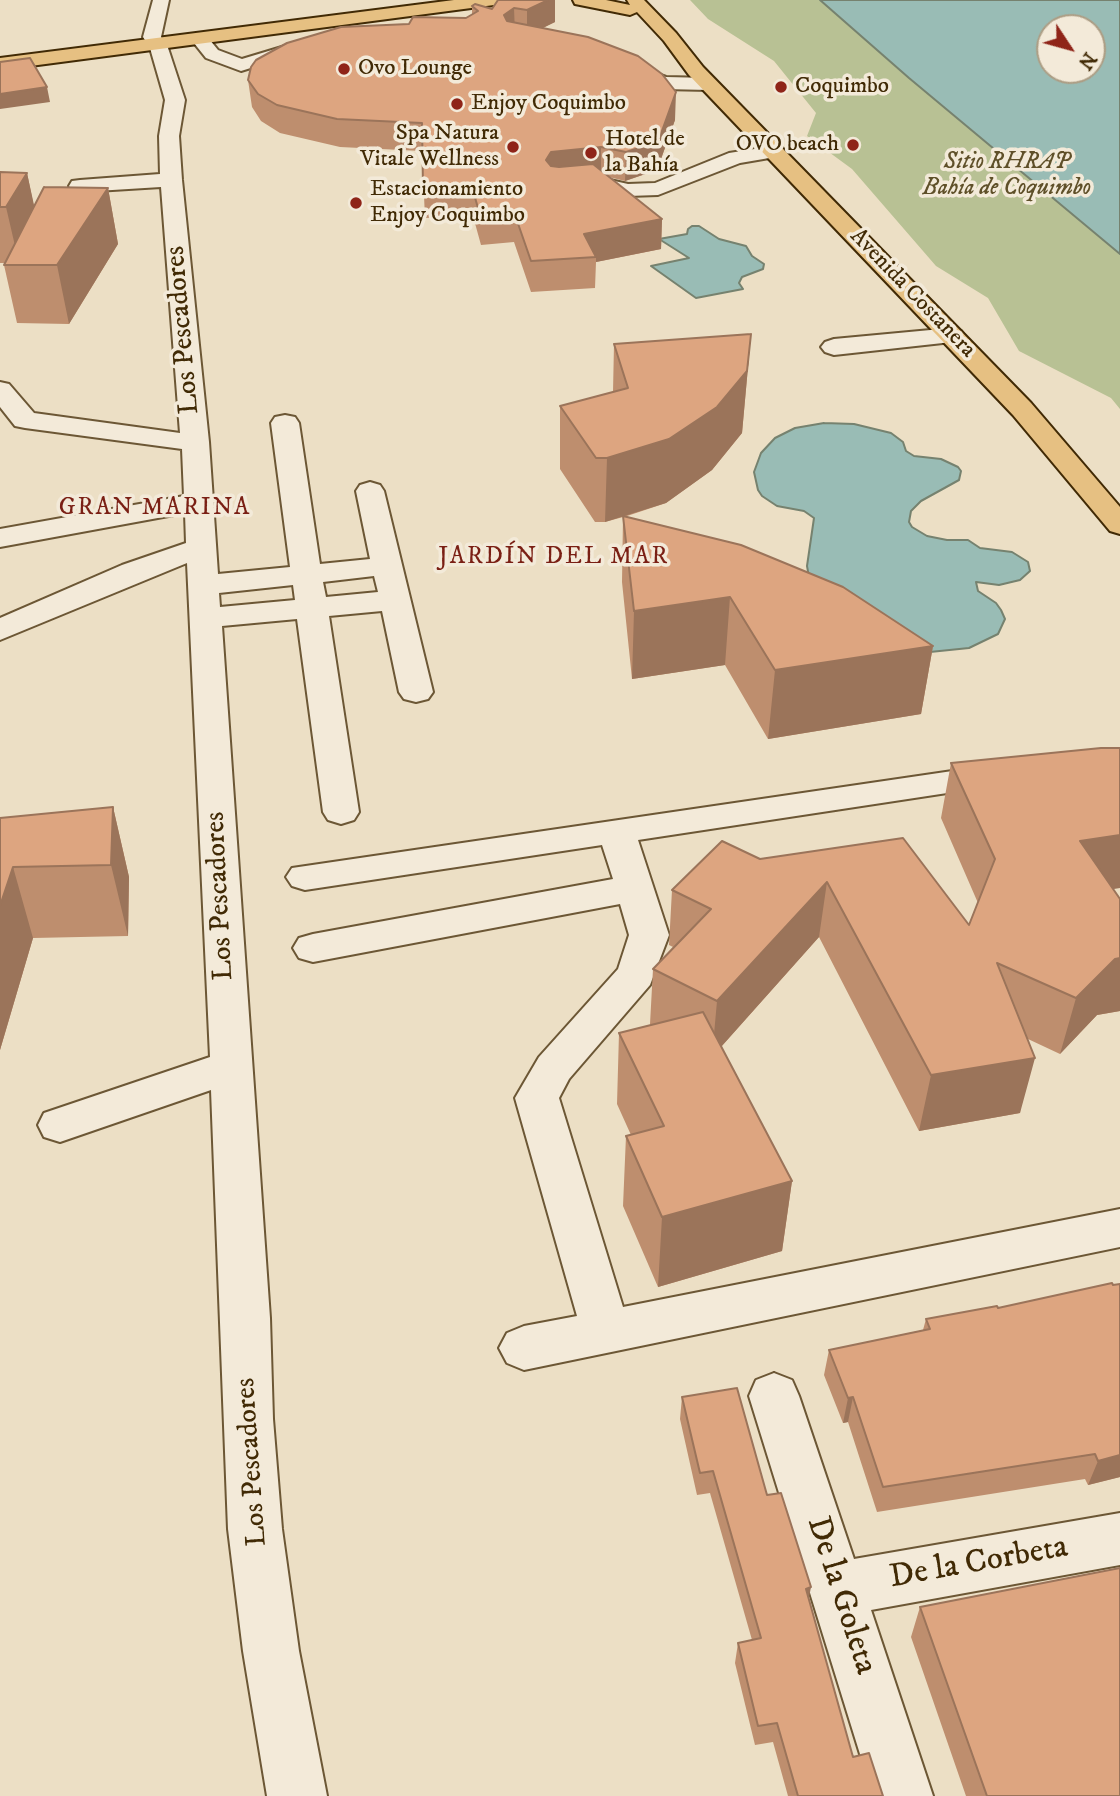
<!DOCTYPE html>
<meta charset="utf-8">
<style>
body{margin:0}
#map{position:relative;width:1120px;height:1796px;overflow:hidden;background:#ecdfc5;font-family:"IM FELL DW Pica",serif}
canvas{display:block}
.north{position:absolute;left:1036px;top:14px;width:70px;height:70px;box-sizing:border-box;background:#f3ead9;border:2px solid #ac9d84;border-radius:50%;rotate:126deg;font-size:19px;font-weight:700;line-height:28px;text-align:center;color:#412a05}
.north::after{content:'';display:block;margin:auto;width:24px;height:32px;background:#8f2418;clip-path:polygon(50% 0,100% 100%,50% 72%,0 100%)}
</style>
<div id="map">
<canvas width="1120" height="1796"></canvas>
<div class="north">N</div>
</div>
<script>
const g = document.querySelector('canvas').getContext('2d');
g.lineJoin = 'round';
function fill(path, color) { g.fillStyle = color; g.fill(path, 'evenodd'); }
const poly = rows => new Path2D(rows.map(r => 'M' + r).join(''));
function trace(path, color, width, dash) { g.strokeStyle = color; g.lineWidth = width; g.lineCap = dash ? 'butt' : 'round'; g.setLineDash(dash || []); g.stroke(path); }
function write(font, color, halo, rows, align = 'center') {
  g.font = font + ' "IM FELL DW Pica",serif'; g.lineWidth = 7; g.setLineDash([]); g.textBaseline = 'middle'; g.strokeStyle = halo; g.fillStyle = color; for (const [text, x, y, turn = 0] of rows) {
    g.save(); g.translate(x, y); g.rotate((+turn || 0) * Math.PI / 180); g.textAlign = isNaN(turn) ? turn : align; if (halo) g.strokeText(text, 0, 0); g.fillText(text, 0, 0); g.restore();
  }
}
const green = poly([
 [690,0,974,0,1050,70,1120,112,1120,409,1111,398,1019,351,988,298,936,266,852,169,807,136,816,113,774,61,708,19]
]);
const water = poly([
 [820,0,1120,0,1120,254,909,78,820,0],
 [1050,28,1092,28,1092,70,1050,70,1050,28],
 [692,226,699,226,719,239,746,246,752,256,764,264,763,269,742,277,739,283,743,289,696,298,651,266,689,258,659,239,687,234,688,229,692,226],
 [824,423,854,424,891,433,903,442,906,451,914,456,941,459,958,467,961,471,959,480,921,501,911,511,909,522,912,527,927,536,947,540,968,540,980,548,1012,552,1028,562,1030,571,1020,580,999,585,976,582,978,591,996,603,1001,610,1005,619,998,634,969,648,930,652,811,588,807,566,814,518,804,511,777,506,762,496,758,490,754,472,761,453,775,438,795,428,824,423]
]);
const minor = poly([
 [153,0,169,0,161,37,168,48,185,100,179,136,182,180,209,442,218,574,290,567,271,423,275,417,285,415,295,417,299,423,320,564,370,559,356,491,360,485,370,482,380,485,384,491,433,692,428,699,416,702,404,699,399,692,382,611,329,616,359,812,354,820,341,824,328,820,323,812,297,619,222,626,270,1318,273,1419,282,1529,299,1651,327,1796,267,1796,243,1651,228,1529,211,1090,60,1142,44,1137,38,1125,44,1113,210,1057,187,563,0,640,0,618,122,565,186,543,185,513,0,547,0,529,184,496,182,449,25,428,15,426,0,407,0,382,9,384,34,413,180,433,161,187,80,192,72,191,69,186,72,181,80,180,160,174,159,136,165,100,150,48,143,37,153,0],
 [374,576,378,592,326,597,323,582,374,576],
 [293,585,295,600,220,607,219,593,293,585],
 [199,33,205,34,218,50,242,59,315,37,324,42,321,46,241,71,206,58,190,38,199,33],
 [620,60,666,77,709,78,718,84,709,90,663,89,613,70,611,66,620,60],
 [774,146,781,148,784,152,781,156,740,163,658,195,628,196,601,190,571,192,563,191,560,186,563,181,571,180,601,178,628,184,655,183,729,153,774,146],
 [952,328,961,331,965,336,961,341,834,355,825,352,821,347,825,342,834,339,952,328],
 [1000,764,1013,767,1018,775,1013,783,638,840,669,935,650,985,569,1079,559,1098,623,1307,1120,1209,1120,1247,524,1370,507,1363,499,1348,507,1333,524,1326,577,1316,515,1098,539,1057,618,969,629,935,620,904,313,962,299,958,293,948,299,938,313,934,613,879,602,845,305,890,292,886,286,877,292,868,1000,764],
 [774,1373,792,1380,799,1396,854,1559,1120,1513,1120,1565,871,1610,933,1796,873,1796,749,1396,756,1380,774,1373]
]);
const major = poly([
 [454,0,502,0,494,5,0,70,0,58,454,0],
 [573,0,606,0,630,5,627,0,644,0,676,33,703,67,1031,403,1120,507,1120,534,1110,531,1013,415,689,75,664,41,637,12,630,15,575,4,573,0]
]);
const wall = poly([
 [555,0,555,22,542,28,675,120,657,170,625,181,609,177,662,219,661,249,596,262,595,288,531,292,514,242,481,245,473,216,425,218,422,151,340,147,280,133,261,121,252,107,248,80,409,24,466,18,472,15,472,6,492,9],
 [0,172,27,173,34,207,108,188,118,244,69,324,17,323,4,265,4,263,0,263],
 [751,334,742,433,712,470,666,503,624,517,933,646,921,714,768,739,725,665,632,679,622,582,623,517,605,522,595,522,560,469,560,406,613,392,614,344],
 [951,763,1113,889,1120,899,1120,1011,1097,1015,1060,1054,1028,1039,1020,1113,919,1131,819,937,721,1047,792,1181,782,1251,658,1287,623,1206,626,1136,631,1135,617,1104,619,1033,651,1025,650,1024,653,969,673,947,669,945,672,890,760,859,969,925,978,903,941,818],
 [113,807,129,877,128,936,33,938,0,1050,0,818],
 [997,1306,1120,1477,1088,1485,1085,1479,877,1512,848,1422,843,1423,824,1375,829,1350,923,1330,926,1319],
 [682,1397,767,1495,809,1599,853,1757,883,1796,788,1796,773,1742,755,1745,735,1663,738,1643,752,1640,710,1493,697,1495,680,1419],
 [920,1607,1120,1796,966,1796,911,1637]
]);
const shadedWall = poly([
 [548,0,555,0,555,22,527,36,527,10],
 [514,8,515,34,504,15],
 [47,87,50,102,0,109,0,94],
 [676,92,675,120,657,170,625,181,626,152],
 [601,147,601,175,551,180,546,160,551,152],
 [27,173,39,228,19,263,6,207],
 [108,188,118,244,69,324,57,265],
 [662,219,661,249,596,262,596,257,584,234],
 [751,334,742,433,712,470,666,503,605,522,607,458],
 [730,597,725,665,632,679,634,611],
 [933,646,921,714,768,739,775,670],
 [113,807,129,877,128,936,111,865],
 [1120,835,1120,888,1065,897,1080,841],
 [13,867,33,938,0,1050,0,906],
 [827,882,819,937,712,1057,717,1001],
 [1120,958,1120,1011,1097,1015,1060,1054,1076,998,1115,959],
 [1035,1058,1020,1113,919,1131,931,1075],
 [792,1181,782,1251,658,1287,662,1217],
 [853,1397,848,1422,843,1423,848,1398],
 [1120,1455,1120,1477,1088,1485,1098,1461],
 [811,1587,807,1608,806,1589]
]);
const building = poly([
 [498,0,548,0,527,10,514,8,504,15,507,21,588,37,638,56,662,74,676,92,658,142,626,152,601,147,551,152,546,160,551,166,559,167,593,164,662,219,584,234,596,257,531,261,514,212,480,215,472,187,423,188,422,123,337,119,277,105,258,94,248,80,251,67,256,60,287,43,341,27,409,24,413,17,466,18,478,11,472,6,475,4,492,9,498,0],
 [30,58,47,87,0,94,0,62,30,58],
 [0,172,27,173,6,207,0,207,0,172],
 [44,187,108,188,57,265,4,265,44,187],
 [751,334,747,371,717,407,669,439,607,458,596,458,560,406,628,388,614,344,751,334],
 [623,516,741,545,843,587,933,646,775,670,730,597,634,611,623,516],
 [1101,748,1120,748,1120,835,1080,841,1120,899,1120,958,1115,959,1076,998,997,963,1035,1058,931,1075,827,882,717,1001,653,969,711,909,672,890,722,841,760,859,903,838,969,925,995,859,951,763,1101,748],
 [113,807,111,865,13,867,0,906,0,818,113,807],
 [703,1012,792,1181,662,1217,626,1136,664,1126,619,1033,703,1012],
 [1112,1283,1113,1285,1120,1284,1120,1455,1098,1461,1095,1454,883,1487,853,1397,848,1398,829,1350,930,1329,926,1319,997,1306,998,1308,1112,1283],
 [737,1388,767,1495,781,1493,811,1587,806,1589,853,1757,869,1753,883,1796,798,1796,777,1723,758,1726,738,1643,761,1638,713,1471,700,1473,682,1397,737,1388],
 [1120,1568,1120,1796,987,1796,920,1607,1120,1568]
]);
const markers = [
 [344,69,7,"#8f2418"],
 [781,87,7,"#8f2418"],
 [457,104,7,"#8f2418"],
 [853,145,7,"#8f2418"],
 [513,147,7,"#8f2418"],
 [591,153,7,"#8f2418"],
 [356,203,7,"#8f2418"]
];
const farPoinames = [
 ["Ovo Lounge",358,69],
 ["Coquimbo",795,87],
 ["Enjoy Coquimbo",471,104],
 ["Spa Natura",499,134,"right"],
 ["Vitale Wellness",499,160,"right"],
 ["Hotel de",605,140],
 ["la Bahía",605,166],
 ["OVO beach",839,145,"right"],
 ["Estacionamiento",370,190],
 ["Enjoy Coquimbo",370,216]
];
const farParknames = [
 ["Sitio RHRAP",1007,163],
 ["Bahía de Coquimbo",1007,189]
];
const farStreetnames = [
 ["Avenida Costanera",912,294,46]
];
const farNeighbourhoodnames = [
 ["GRAN MARINA",155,509],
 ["JARDÍN DEL MAR",554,558]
];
const streetNames = [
 ["Los Pescadores",184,330,-95],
 ["Los Pescadores",221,896,-93],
 ["Los Pescadores",253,1462,-94]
];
const nearStreetnames = [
 ["De la Corbeta",979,1564,-10],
 ["De la Goleta",840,1596,72]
];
fill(green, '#b8c194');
fill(water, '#99bcb5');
trace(water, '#76826f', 2);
trace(minor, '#6c5735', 4);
trace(major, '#412a05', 4);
fill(minor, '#f3ead9');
fill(major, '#e6c082');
fill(wall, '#be8e6e');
fill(shadedWall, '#9b745a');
fill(building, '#dda580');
trace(building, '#9b745a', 2);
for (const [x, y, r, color] of markers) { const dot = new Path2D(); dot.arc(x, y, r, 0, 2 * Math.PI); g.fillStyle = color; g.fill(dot); trace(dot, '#f3ead9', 2.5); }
write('23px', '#412a05', '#f3ead9', farPoinames, 'left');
write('italic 23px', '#5f5029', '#f3ead9', farParknames);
write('23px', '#412a05', '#f3ead9', farStreetnames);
g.letterSpacing = '2px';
write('24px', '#7a1f14', '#f3ead9', farNeighbourhoodnames);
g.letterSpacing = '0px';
write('28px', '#412a05', '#f3ead9', streetNames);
write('33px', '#412a05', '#f3ead9', nearStreetnames);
</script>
